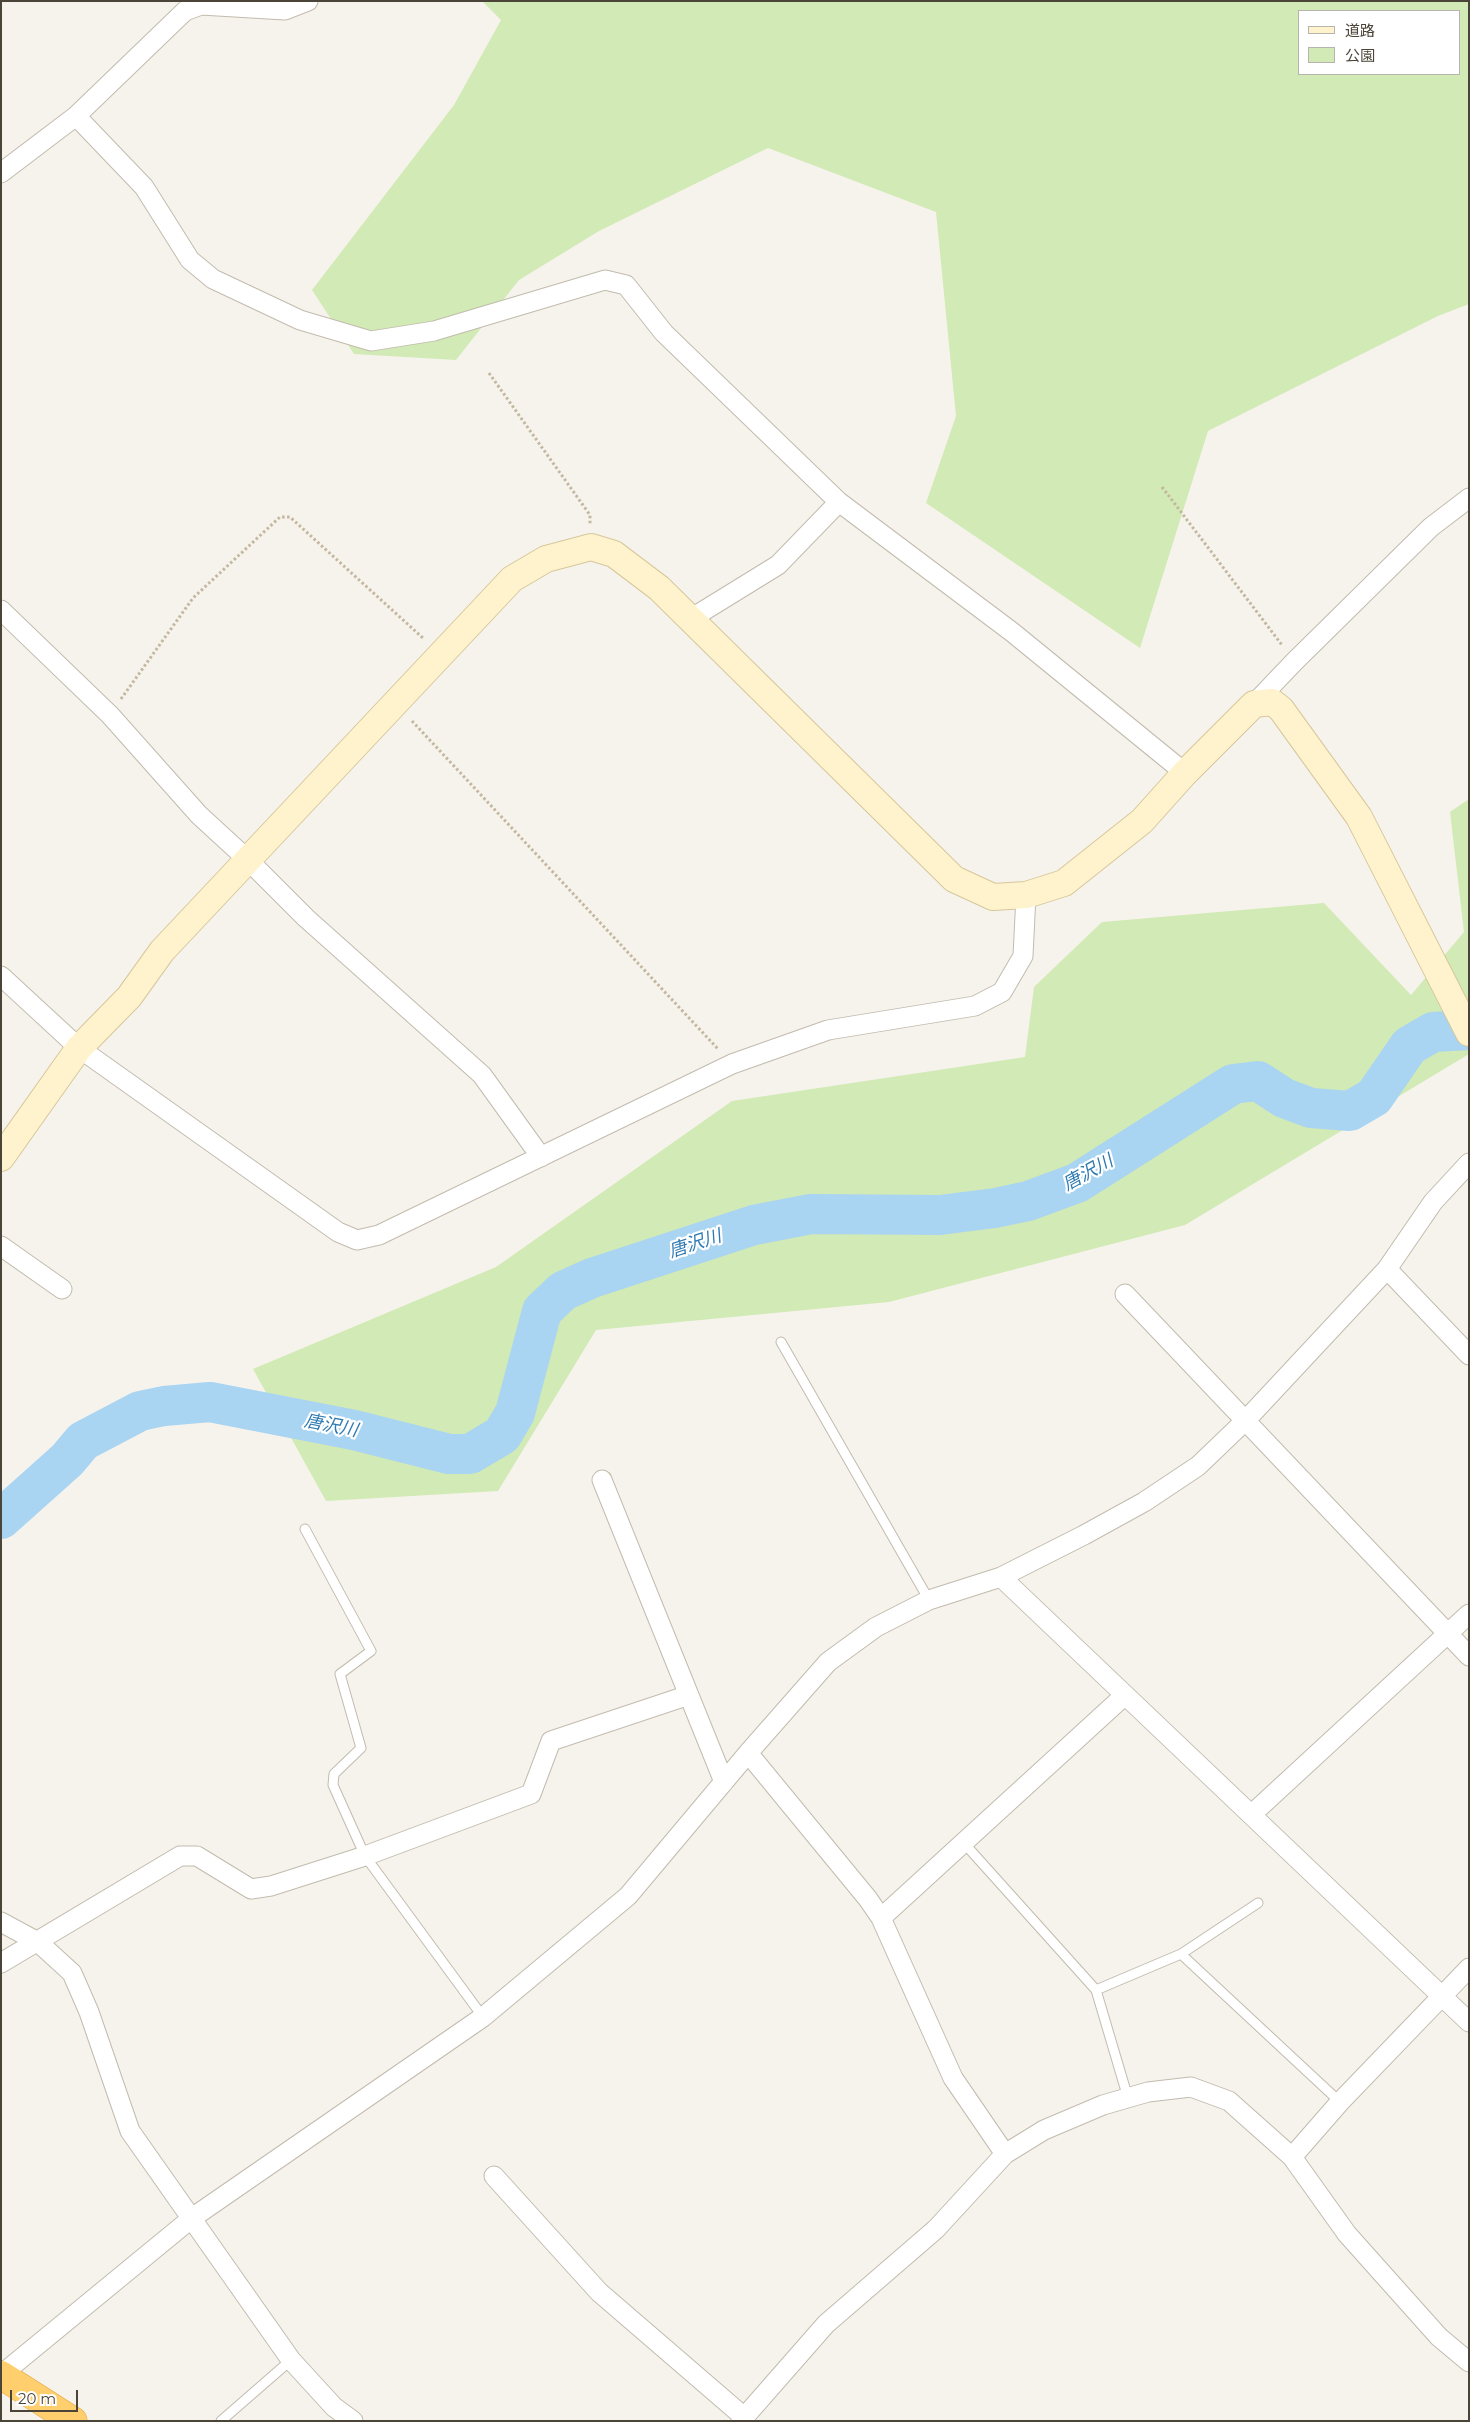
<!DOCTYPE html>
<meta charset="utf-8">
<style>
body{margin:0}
#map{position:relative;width:1470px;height:2422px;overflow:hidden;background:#f6f3ec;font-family:Montserrat,"Noto Sans JP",sans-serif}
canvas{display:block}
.frame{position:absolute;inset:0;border:2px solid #4b4439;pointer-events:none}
.legend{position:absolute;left:1298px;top:10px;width:162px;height:65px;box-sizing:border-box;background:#fff;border:1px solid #b7b4b0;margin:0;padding:6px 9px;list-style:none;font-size:15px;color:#4b4439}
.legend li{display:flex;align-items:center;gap:10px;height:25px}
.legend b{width:25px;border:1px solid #b7b4b0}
.scale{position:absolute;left:10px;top:2390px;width:68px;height:22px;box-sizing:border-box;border:2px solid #4b4439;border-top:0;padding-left:6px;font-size:15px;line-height:18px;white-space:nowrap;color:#4b4439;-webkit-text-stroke:4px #fff;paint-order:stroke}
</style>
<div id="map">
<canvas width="1470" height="2422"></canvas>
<div class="frame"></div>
<ul class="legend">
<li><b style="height:6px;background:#fff3cd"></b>道路</li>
<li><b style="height:14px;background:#d2eab5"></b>公園</li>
</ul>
<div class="scale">20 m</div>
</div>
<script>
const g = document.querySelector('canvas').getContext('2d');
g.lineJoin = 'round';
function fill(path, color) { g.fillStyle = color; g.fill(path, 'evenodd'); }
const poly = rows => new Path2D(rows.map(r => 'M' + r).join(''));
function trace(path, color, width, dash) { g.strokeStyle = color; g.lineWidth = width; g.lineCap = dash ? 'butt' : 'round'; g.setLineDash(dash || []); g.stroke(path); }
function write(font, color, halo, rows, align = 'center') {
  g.font = font + ' Montserrat,"Noto Sans JP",sans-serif'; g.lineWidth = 4.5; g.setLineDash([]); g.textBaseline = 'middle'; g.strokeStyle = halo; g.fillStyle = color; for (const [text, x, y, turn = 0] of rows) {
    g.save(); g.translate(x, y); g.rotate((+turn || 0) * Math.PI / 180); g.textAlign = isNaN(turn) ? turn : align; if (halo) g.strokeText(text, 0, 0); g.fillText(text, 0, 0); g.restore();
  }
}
const green = poly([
 [482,1,1469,1,1469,304,1438,316,1208,431,1140,648,926,503,956,416,936,212,768,148,599,231,519,280,456,360,354,354,312,290,454,105,501,20],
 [1299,11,1459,11,1459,74,1299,74],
 [1469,799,1469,1054,1185,1225,889,1302,596,1330,498,1491,326,1501,253,1369,496,1267,732,1101,1025,1057,1034,987,1102,922,1324,903,1411,995,1464,932,1450,812]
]);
const river = poly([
 [1,1519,67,1460,83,1441,140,1411,164,1406,210,1402,354,1430,449,1454,470,1454,502,1435,515,1413,542,1311,563,1291,592,1278,754,1225,811,1214,940,1215,995,1208,1028,1201,1077,1183,1233,1084,1258,1081,1284,1098,1311,1108,1350,1111,1374,1097,1409,1046,1433,1032,1469,1030]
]);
const path = poly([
 [489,373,590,515,590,524],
 [1162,487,1282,645],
 [121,699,193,598,280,517,290,517,424,639],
 [412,721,718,1049]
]);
const lane = poly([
 [781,1342,929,1600],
 [305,1529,371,1651,340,1674,361,1748,334,1774,333,1785,365,1856,483,2017],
 [963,1842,1096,1990,1128,2098],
 [1181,1954,1340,2102],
 [1096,1990,1181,1954,1258,1903],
 [221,2421,291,2360]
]);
const street = poly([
 [76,116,144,187,190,260,213,279,300,320,371,341,434,331,605,280,626,285,664,333,839,502,1012,632,1185,773],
 [1,173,76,116,185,11,201,5,285,10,308,1],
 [1,610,110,715,199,815,248,860,306,918,482,1075,541,1157],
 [692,618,778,565,839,502],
 [1254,704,1294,662,1431,527,1469,498],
 [1,976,79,1048,338,1232,357,1240,379,1235,732,1064,828,1030,975,1006,1002,992,1023,956,1026,895],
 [1,1246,62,1289],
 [1387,1269,1469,1355],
 [1125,1294,1469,1656],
 [602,1480,724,1782],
 [1001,1577,1469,2022],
 [748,1753,868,1899,881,1918,953,2078,1005,2154],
 [1251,1815,1469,1614],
 [881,1918,1125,1695],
 [1,1922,38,1942,72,1973,89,2012,130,2131,291,2360,334,2407,353,2421],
 [1,1963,180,1856,197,1856,251,1889,271,1886,365,1856,531,1794,551,1741,689,1695],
 [1292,2157,1340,2102,1469,1968],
 [494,2176,599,2292,744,2417],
 [1,2375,192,2218,483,2017,628,1896,748,1753,828,1662,876,1627,929,1600,1001,1577,1084,1535,1144,1502,1198,1466,1246,1420,1387,1269,1433,1202,1469,1163],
 [741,2421,826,2324,936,2229,1005,2154,1044,2130,1103,2105,1148,2092,1191,2087,1229,2101,1292,2157,1347,2234,1439,2337,1469,2362]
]);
const secondary = poly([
 [1,1158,79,1048,129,997,162,951,512,579,546,559,591,547,614,554,659,588,954,879,993,897,1026,895,1064,883,1142,821,1185,773,1254,704,1272,702,1281,709,1359,817,1469,1033]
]);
const highway = poly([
 [1,2375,73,2421]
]);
const waterNames = [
 ["唐沢川",1088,1173,-29],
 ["唐沢川",695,1244,-18],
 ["唐沢川",331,1426,11]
];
fill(green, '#d2eab5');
trace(river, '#a9d4f2', 40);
trace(lane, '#c2bbae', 11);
trace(street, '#c2bbae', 21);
trace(secondary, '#d6c79b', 28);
trace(highway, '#e0a43c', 29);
trace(path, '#c4b79f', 3, [2.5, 2.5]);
trace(lane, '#fff', 9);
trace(street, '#fff', 19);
trace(secondary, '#fff3cd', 26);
trace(highway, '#ffcf6e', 28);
write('italic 18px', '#2e7ab2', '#fff', waterNames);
</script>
